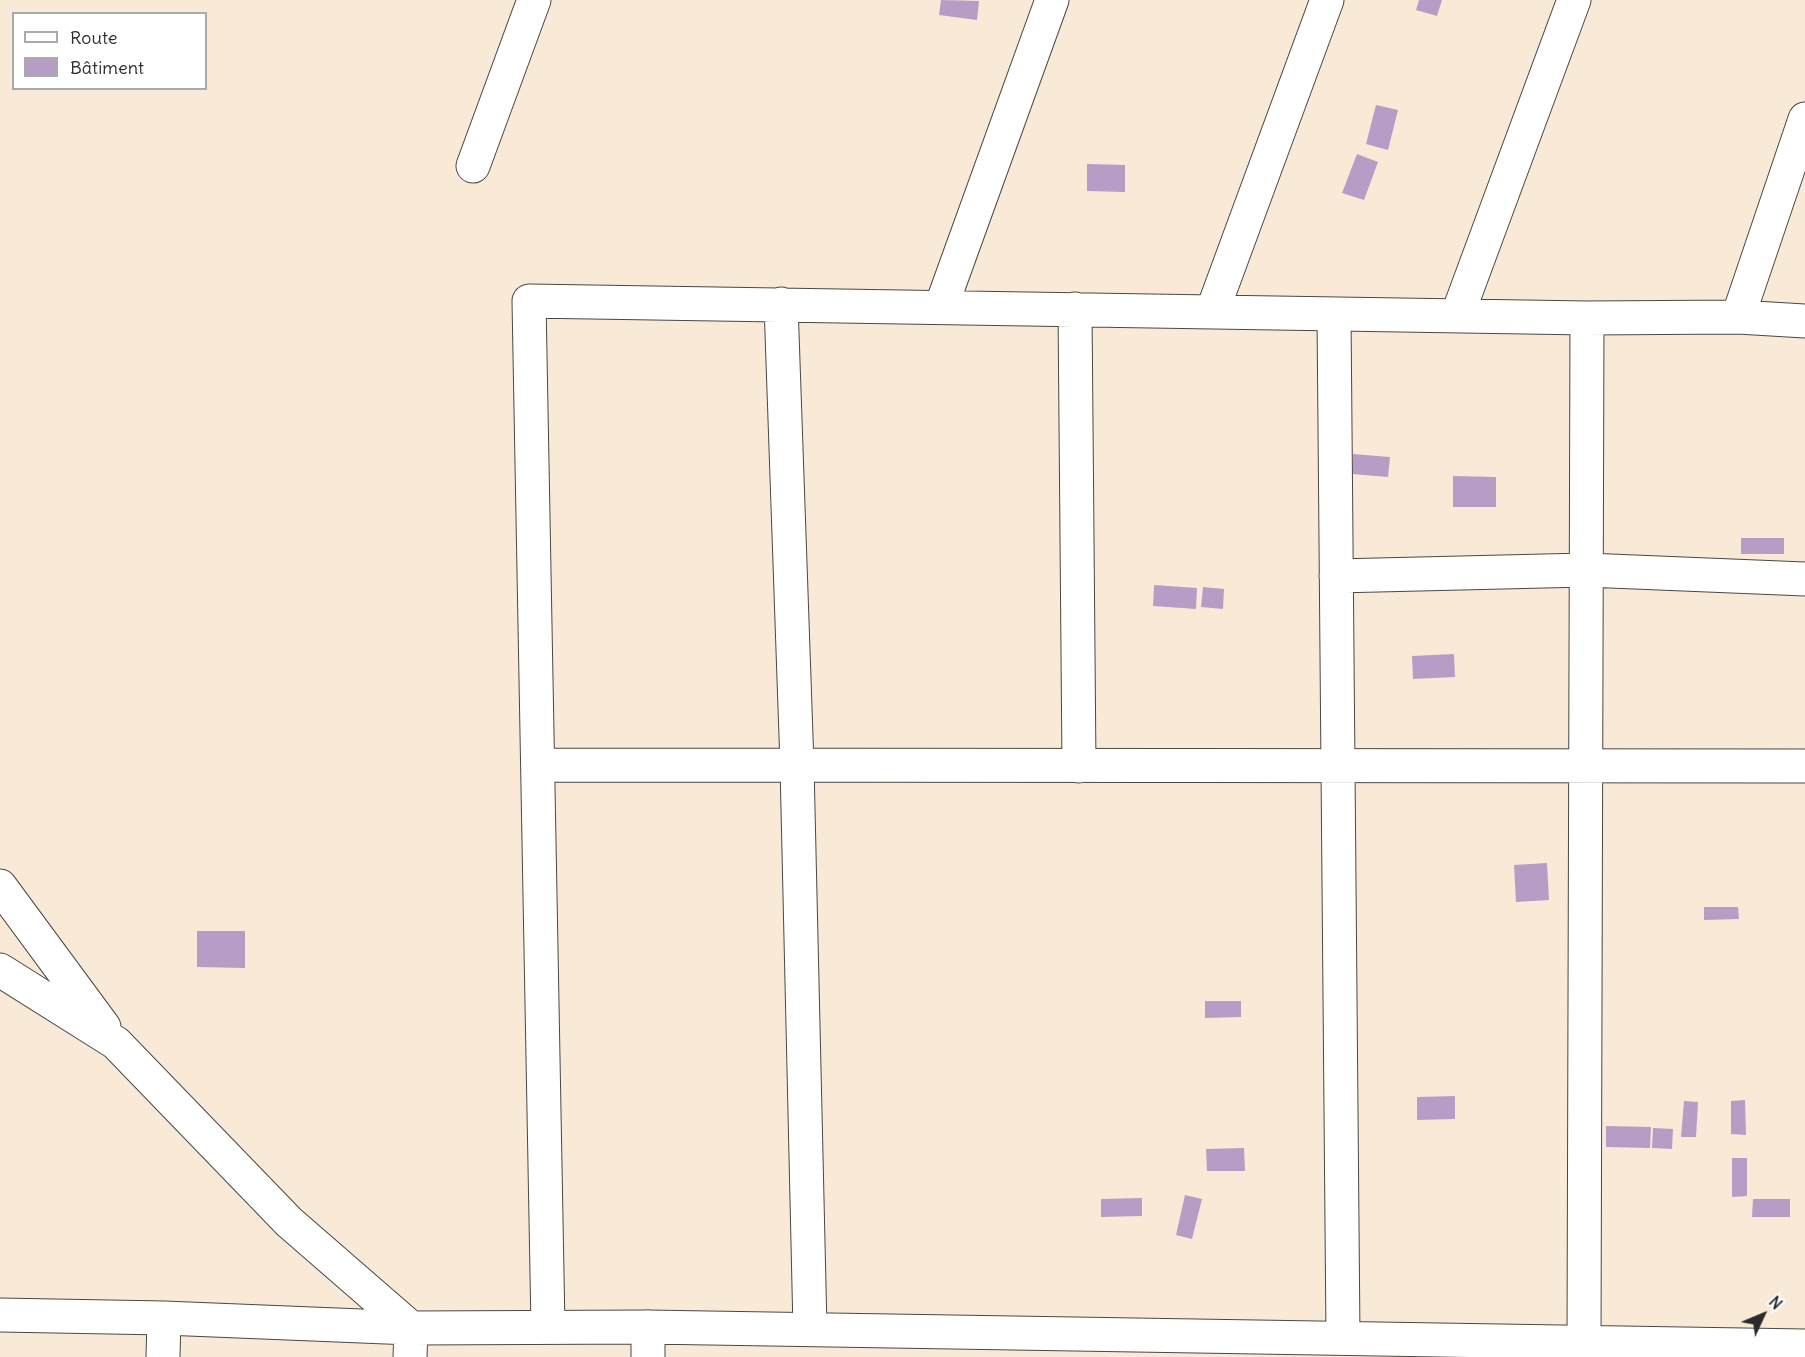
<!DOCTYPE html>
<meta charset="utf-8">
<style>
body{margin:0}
#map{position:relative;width:1805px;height:1357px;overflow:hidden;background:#f8ead7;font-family:Delius,sans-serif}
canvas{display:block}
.legend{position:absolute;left:12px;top:12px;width:195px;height:78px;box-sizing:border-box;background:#fff;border:2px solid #aaa;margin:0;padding:8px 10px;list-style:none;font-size:18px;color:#2b2b2b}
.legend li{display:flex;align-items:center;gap:12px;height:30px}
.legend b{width:30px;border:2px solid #aaa}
.north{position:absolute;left:1733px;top:1285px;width:60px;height:60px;-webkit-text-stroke:4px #fff;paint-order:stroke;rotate:46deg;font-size:16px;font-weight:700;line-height:24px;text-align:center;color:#2b2b2b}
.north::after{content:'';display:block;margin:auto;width:21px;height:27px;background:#2b2b2b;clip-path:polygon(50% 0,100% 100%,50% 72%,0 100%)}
</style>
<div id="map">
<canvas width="1805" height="1357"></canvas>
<ul class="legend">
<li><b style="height:8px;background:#fff"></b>Route</li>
<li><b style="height:16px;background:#b69dc6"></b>Bâtiment</li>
</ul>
<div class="north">N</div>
</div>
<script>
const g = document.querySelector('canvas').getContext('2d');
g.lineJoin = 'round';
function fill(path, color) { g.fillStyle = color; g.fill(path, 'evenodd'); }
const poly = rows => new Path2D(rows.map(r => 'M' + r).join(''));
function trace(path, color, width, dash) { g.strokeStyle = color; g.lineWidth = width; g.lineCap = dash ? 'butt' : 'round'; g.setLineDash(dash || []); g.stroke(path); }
const building = poly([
 [941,0,979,1,977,20,939,15],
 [1419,0,1442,0,1437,16,1416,10],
 [1376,105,1398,110,1388,150,1366,144],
 [1357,154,1378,162,1364,200,1342,193],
 [1087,164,1125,165,1125,192,1087,191],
 [1353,454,1390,457,1388,477,1352,474],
 [1453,476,1496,477,1496,507,1453,507],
 [1741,538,1784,538,1784,554,1741,554],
 [1154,585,1197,588,1196,609,1153,606],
 [1203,587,1224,589,1223,609,1201,607],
 [1454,654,1455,677,1413,679,1412,656],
 [1547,863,1549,900,1516,902,1514,865],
 [1704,907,1738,907,1739,919,1704,920],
 [197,931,245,931,245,968,197,967],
 [1205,1001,1241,1001,1241,1017,1205,1018],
 [1455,1096,1455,1119,1417,1120,1417,1097],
 [1745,1100,1746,1135,1731,1134,1731,1101],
 [1684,1101,1698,1102,1696,1137,1681,1137],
 [1606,1126,1651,1127,1650,1148,1606,1147],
 [1653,1128,1673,1129,1672,1149,1652,1148],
 [1244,1148,1245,1171,1207,1171,1206,1149],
 [1732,1158,1747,1158,1747,1196,1732,1197],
 [1185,1195,1202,1199,1192,1239,1176,1235],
 [1142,1198,1142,1216,1101,1217,1101,1199],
 [1753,1199,1790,1199,1790,1217,1752,1217]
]);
const minor = poly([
 [473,166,534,0],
 [781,304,797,765,810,1329],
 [941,307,1052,0],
 [1075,309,1079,766],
 [1212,312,1327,0],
 [1334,314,1343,1338],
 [1457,316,1574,0],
 [1738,317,1805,119],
 [1336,576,1586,570,1805,579],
 [538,765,1805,766],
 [0,886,104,1027],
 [0,970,116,1043,289,1222,411,1328,410,1357],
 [0,1315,164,1318,411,1328,648,1327,1805,1346],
 [548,1327,529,301,1587,318,1738,317,1805,321],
 [1584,1342,1587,318],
 [163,1357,164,1318],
 [648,1357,648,1327]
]);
fill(building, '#b69dc6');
trace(minor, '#4a4845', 35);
trace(minor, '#fff', 33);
</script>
